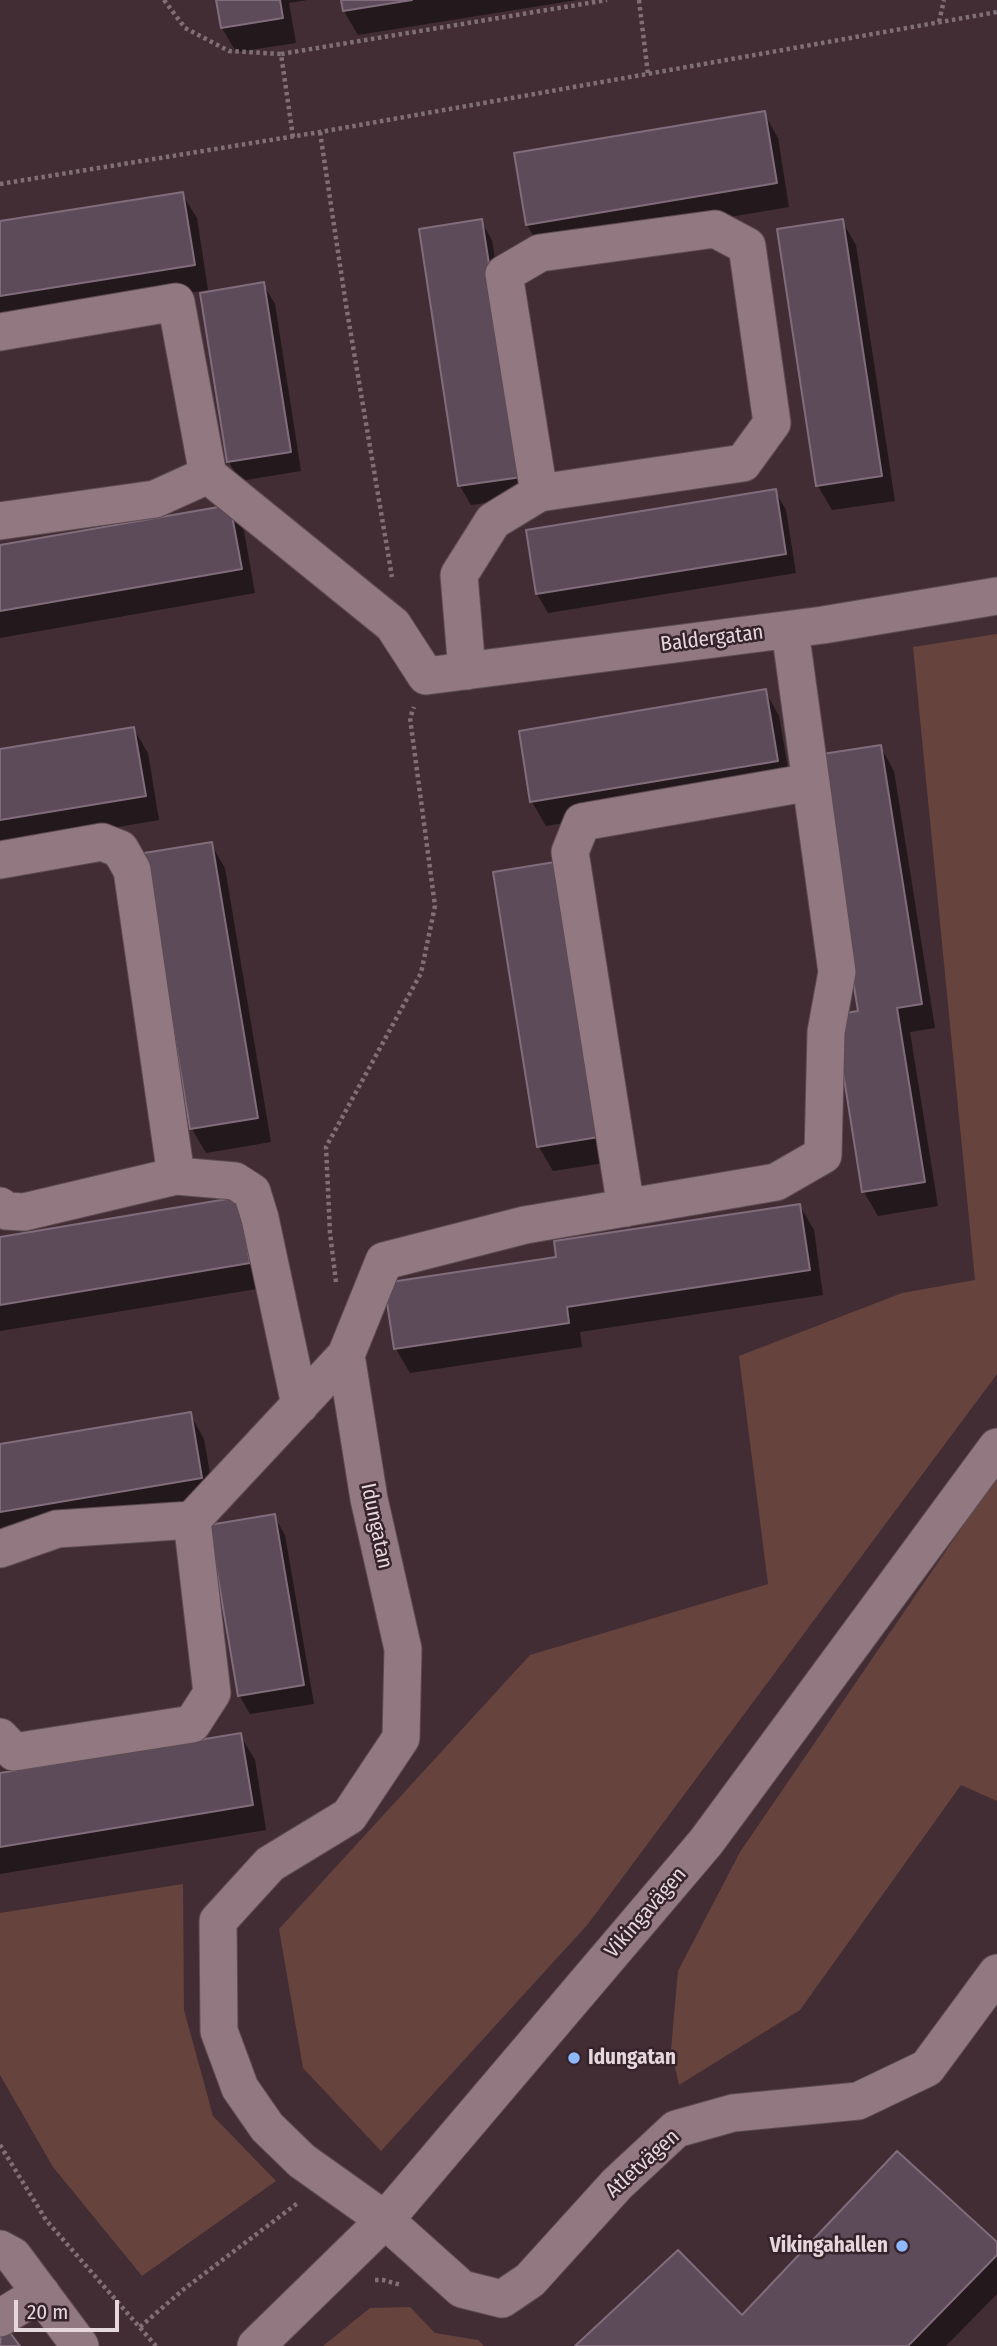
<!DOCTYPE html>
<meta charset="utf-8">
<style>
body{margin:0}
#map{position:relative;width:997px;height:2346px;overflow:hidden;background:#422d35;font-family:"Fira Sans Condensed",sans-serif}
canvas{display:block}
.scale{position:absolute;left:14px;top:2300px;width:105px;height:32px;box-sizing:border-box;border:4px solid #e5d7dc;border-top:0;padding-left:9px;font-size:21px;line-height:24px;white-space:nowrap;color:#e5d7dc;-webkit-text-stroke:5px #37232b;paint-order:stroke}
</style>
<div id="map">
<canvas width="997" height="2346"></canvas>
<div class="scale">20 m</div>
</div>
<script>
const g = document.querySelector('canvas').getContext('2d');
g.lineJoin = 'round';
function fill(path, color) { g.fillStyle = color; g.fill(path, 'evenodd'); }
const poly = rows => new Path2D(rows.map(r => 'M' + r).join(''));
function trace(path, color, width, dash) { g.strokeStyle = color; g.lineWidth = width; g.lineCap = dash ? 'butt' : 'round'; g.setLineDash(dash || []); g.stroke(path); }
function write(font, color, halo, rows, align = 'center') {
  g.font = font + ' "Fira Sans Condensed",sans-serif'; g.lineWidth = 5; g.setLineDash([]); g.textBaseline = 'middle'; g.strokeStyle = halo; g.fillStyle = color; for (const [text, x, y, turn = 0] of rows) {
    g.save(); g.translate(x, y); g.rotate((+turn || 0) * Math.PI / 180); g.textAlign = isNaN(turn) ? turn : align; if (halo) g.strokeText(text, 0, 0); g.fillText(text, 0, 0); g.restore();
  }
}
const green = poly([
 [997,634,997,1374,588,1924,381,2151,303,2068,279,1929,530,1655,768,1584,739,1356,902,1293,975,1280,913,647],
 [997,1476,997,1801,961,1785,800,2010,679,2085,671,2050,678,1971,740,1852],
 [183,1884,184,2010,213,2116,276,2181,142,2276,53,2167,0,2075,0,1913],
 [410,2307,435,2333,478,2340,484,2346,323,2346,370,2308]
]);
const shadow = poly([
 [218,0,307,0,289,3,296,43,236,52,222,28],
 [343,0,577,0,358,35,344,11],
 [764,113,778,138,789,207,541,249,527,225],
 [182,194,197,218,208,290,0,322,0,223],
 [481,221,492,240,532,496,471,505,460,486],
 [842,221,856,245,895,501,832,510,818,486,779,230],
 [263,284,275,304,301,471,240,481,229,462,202,294],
 [775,491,786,510,796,573,548,613,537,594],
 [230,507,244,531,255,593,0,638,0,547],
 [765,691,779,716,791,786,546,826,532,802,521,732],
 [133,728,148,753,159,820,0,847,0,751],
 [880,746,894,771,935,1028,910,1032,938,1206,878,1216,864,1192,860,1013],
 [211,844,225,868,271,1142,206,1153,192,1129,146,855],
 [495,874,618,1161,553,1171,539,1147],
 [238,1199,263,1288,0,1331,0,1238],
 [800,1206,814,1230,823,1295,580,1332,582,1347,410,1373,396,1349,386,1284,558,1258],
 [190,1414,204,1439,215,1503,0,1538,0,1446],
 [274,1516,285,1535,314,1704,250,1714,239,1695],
 [240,1735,255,1760,266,1830,0,1874,0,1775],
 [997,2245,997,2294,946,2346,578,2346,742,2318]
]);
const building = poly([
 [216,0,280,0,283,18,221,28,216,0],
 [341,0,412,0,343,11,341,0],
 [765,111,777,183,526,225,514,153,765,111],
 [183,192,195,265,0,296,0,221,183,192],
 [482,219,522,477,458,486,419,229,482,219],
 [843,219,882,476,816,486,777,229,843,219],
 [264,282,291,452,227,462,200,293,264,282],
 [776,489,786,554,536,594,526,530,776,489],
 [230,505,242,569,0,611,0,545,230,505],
 [766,689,778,761,530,802,519,731,766,689],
 [134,727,146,796,0,820,0,749,134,727],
 [881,745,922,1004,897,1008,925,1182,862,1192,834,1015,858,1011,816,755,881,745],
 [212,842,258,1118,190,1129,144,853,212,842],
 [561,861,605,1136,537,1147,493,872,561,861],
 [239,1197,250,1263,0,1305,0,1237,239,1197],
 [800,1204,810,1270,567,1307,569,1323,394,1349,384,1283,556,1257,554,1241,800,1204],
 [191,1412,202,1478,0,1512,0,1444,191,1412],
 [275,1514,304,1685,238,1696,209,1525,275,1514],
 [241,1733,253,1805,0,1847,0,1773,241,1733],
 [897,2151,997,2242,997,2255,908,2346,575,2346,678,2250,742,2315,897,2151],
 [2,2322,20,2346,0,2346,2,2322]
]);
const path = poly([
 [164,0,185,28,229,51,281,54],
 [639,0,648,74],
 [939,22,944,0],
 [320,132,346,305,392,577],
 [293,137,281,54,607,0],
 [0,184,320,132,997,12],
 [336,1282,330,1233,326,1147,421,973,435,906,410,718,414,707],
 [0,2145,46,2220,156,2346],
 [375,2280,383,2280,401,2285],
 [140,2327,184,2289,299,2202]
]);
const minor = poly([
 [0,332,176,302,208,475,393,625,426,676,823,625,997,596],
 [0,521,155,499,208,475],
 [467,671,459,575,493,521,539,493,743,463,772,423,747,246,715,229,540,253,504,274,539,493],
 [0,860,102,842,120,849,132,870,176,1176],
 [0,1206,6,1211,24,1212,176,1176,235,1181,252,1192,260,1218,300,1405],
 [626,1208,570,852,582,822,811,782],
 [346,1355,369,1499,403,1649,401,1738,349,1816,270,1864,218,1921,219,2031,240,2088,267,2127,302,2161,385,2220,462,2289,502,2299,530,2280,617,2184,676,2129,733,2113,858,2101,927,2068,997,1973],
 [0,1549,57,1529,192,1520,346,1355,384,1261,525,1225,776,1182,823,1155,826,1032,837,972,790,630],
 [0,1737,14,1752,192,1724,212,1693,192,1520],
 [0,2249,13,2256,80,2346],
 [0,2318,41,2293],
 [256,2346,385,2220,706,1842,997,1447]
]);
const markers = [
 [574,2058,7,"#8eb9fd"],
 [902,2246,7,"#8eb9fd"]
];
const streetNames = [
 ["Baldergatan",712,639,-7],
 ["Idungatan",376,1526,78],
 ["Vikingavägen",646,1913,-49],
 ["Atletvägen",643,2164,-42]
];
const poiNames = [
 ["Idungatan",588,2058],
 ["Vikingahallen",888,2246,"right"]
];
fill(green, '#66443d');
fill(shadow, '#0007');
fill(building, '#5e4b5a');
trace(building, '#806c7b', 2);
trace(minor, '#5d4b52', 39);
trace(path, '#816f76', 4.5, [3.5, 3.5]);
trace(minor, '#917881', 37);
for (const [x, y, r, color] of markers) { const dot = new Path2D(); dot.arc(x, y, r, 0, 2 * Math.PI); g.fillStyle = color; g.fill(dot); trace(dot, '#37232b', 2.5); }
write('21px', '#e5d7dc', '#37232b', streetNames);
write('bold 21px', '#e5d7dc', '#37232b', poiNames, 'left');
</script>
